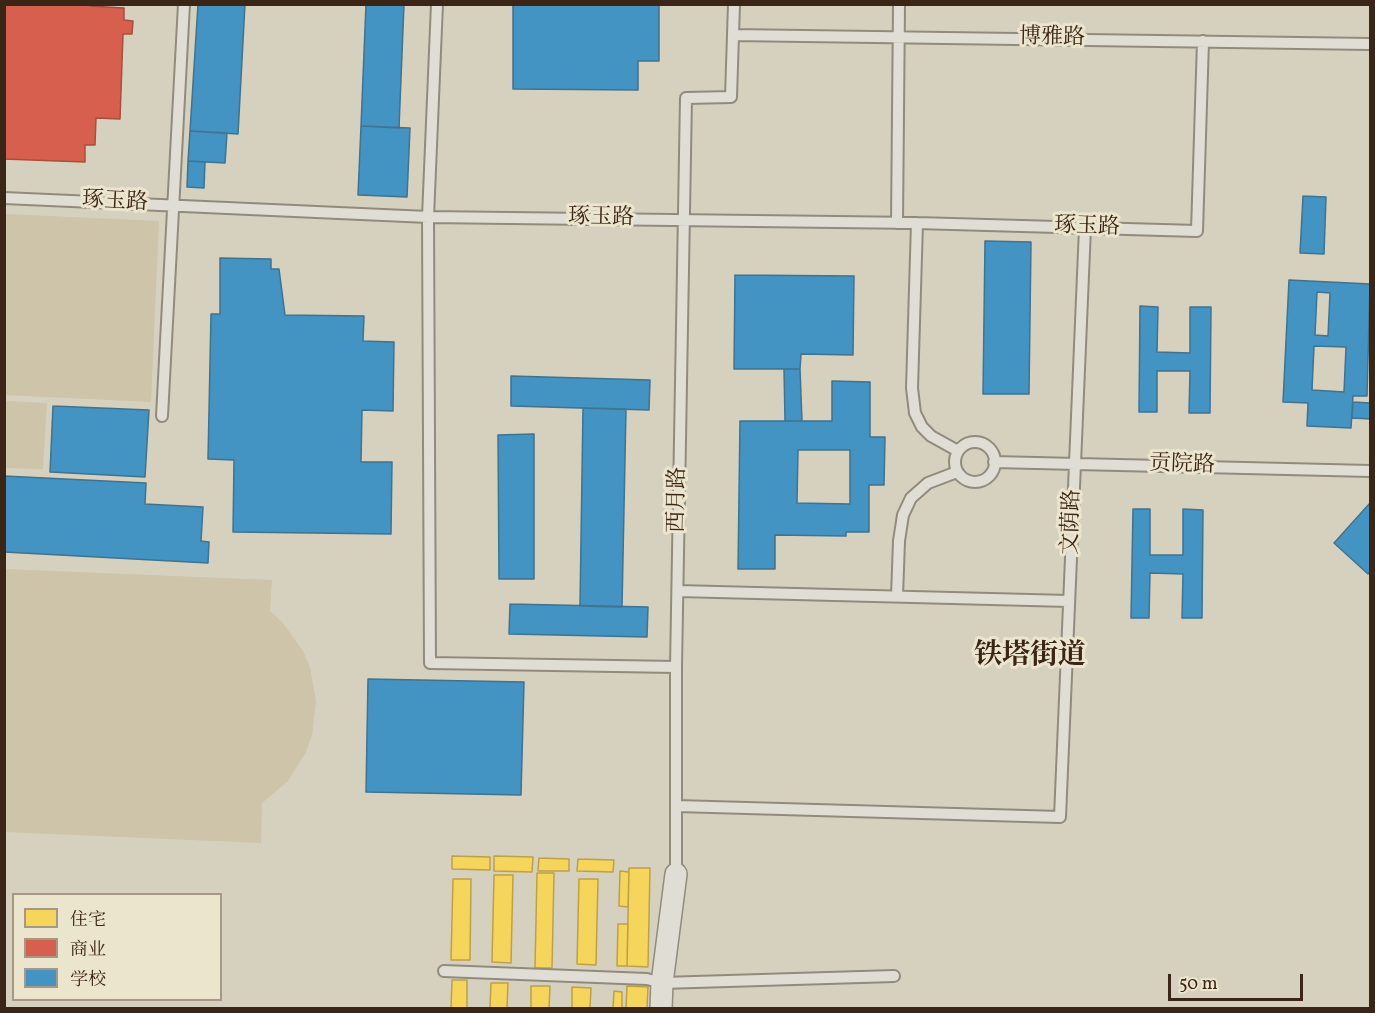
<!DOCTYPE html>
<meta charset="utf-8">
<style>
body{margin:0}
#map{position:relative;width:1375px;height:1013px;overflow:hidden;background:#d6d1be;font-family:Vollkorn,"Noto Serif SC",serif}
canvas{display:block}
.frame{position:absolute;inset:0;border:6px solid #3b2517;pointer-events:none}
.legend{position:absolute;left:12px;top:893px;width:210px;height:108px;box-sizing:border-box;background:#ece5ce;border:2px solid #a59885;margin:0;padding:8px 10px;list-style:none;font-size:18px;color:#3b2517}
.legend li{display:flex;align-items:center;gap:12px;height:30px}
.legend b{width:30px;border:2px solid #a59885}
.scale{position:absolute;left:1168px;top:974px;width:135px;height:27px;box-sizing:border-box;border:3px solid #3b2517;border-top:0;padding-left:8px;font-size:18px;line-height:21px;white-space:nowrap;color:#3b2517;-webkit-text-stroke:4px #ece5ce;paint-order:stroke}
</style>
<div id="map">
<canvas width="1375" height="1013"></canvas>
<div class="frame"></div>
<ul class="legend">
<li><b style="height:16px;background:#f6d55c"></b>住宅</li>
<li><b style="height:16px;background:#d6604d"></b>商业</li>
<li><b style="height:16px;background:#4393c3"></b>学校</li>
</ul>
<div class="scale">50 m</div>
</div>
<script>
const g = document.querySelector('canvas').getContext('2d');
g.lineJoin = 'round';
function fill(path, color) { g.fillStyle = color; g.fill(path, 'evenodd'); }
const poly = rows => new Path2D(rows.map(r => 'M' + r).join(''));
function trace(path, color, width, dash) { g.strokeStyle = color; g.lineWidth = width; g.lineCap = dash ? 'butt' : 'round'; g.setLineDash(dash || []); g.stroke(path); }
function write(font, color, halo, rows, align = 'center') {
  g.font = font + ' Vollkorn,"Noto Serif SC",serif'; g.lineWidth = 6; g.setLineDash([]); g.textBaseline = 'middle'; g.strokeStyle = halo; g.fillStyle = color; for (const [text, x, y, turn = 0] of rows) {
    g.save(); g.translate(x, y); g.rotate((+turn || 0) * Math.PI / 180); g.textAlign = isNaN(turn) ? turn : align; if (halo) g.strokeText(text, 0, 0); g.fillText(text, 0, 0); g.restore();
  }
}
const green = poly([
 [5,214,159,221,151,402,5,395],
 [5,401,47,403,43,469,5,468],
 [5,569,272,580,270,611,283,623,303,651,310,667,316,701,312,735,306,752,288,781,262,803,261,843,5,832]
]);
const homes = poly([
 [452,856,490,857,490,870,452,869,452,856],
 [494,856,533,857,532,872,494,871,494,856],
 [539,858,569,859,569,871,538,871,539,858],
 [578,859,614,860,613,872,577,871,578,859],
 [629,868,650,868,648,967,627,966,629,868],
 [620,871,629,872,628,907,619,906,620,871],
 [537,873,554,873,552,968,535,968,537,873],
 [494,875,513,875,511,963,492,962,494,875],
 [453,879,471,879,470,960,451,960,453,879],
 [579,879,598,879,596,965,577,964,579,879],
 [618,924,628,924,627,966,617,966,618,924],
 [452,980,467,980,467,1008,451,1008,452,980],
 [491,983,508,983,507,1008,490,1008,491,983],
 [531,986,550,986,549,1008,531,1008,531,986],
 [627,986,648,987,647,1008,626,1008,627,986],
 [572,987,591,988,590,1008,572,1008,572,987],
 [614,991,622,992,622,1008,613,1008,614,991]
]);
const shops = poly([
 [4,4,90,4,90,6,124,8,124,20,133,21,132,34,123,34,120,119,96,118,95,145,85,145,85,162,4,159,4,4]
]);
const schools = poly([
 [198,4,245,4,238,134,190,131,198,4],
 [366,4,404,4,399,128,361,126,366,4],
 [513,4,659,4,659,61,638,61,638,90,513,89,513,4],
 [361,126,410,128,407,197,358,195,361,126],
 [190,131,227,133,225,163,188,161,190,131],
 [188,161,205,162,204,188,187,187,188,161],
 [1303,196,1326,197,1324,254,1300,253,1303,196],
 [985,241,1031,242,1029,394,983,394,985,241],
 [220,258,271,259,271,269,279,269,285,315,364,316,363,341,394,342,393,411,362,410,361,462,392,462,391,534,233,532,234,460,208,459,211,314,220,314,220,258],
 [735,275,854,276,853,355,801,354,800,369,734,369,735,275],
 [1289,280,1370,284,1367,396,1353,396,1351,428,1307,426,1308,403,1283,402,1289,280],
 [1317,292,1330,293,1328,336,1315,335,1317,292],
 [1314,346,1346,347,1344,392,1312,390,1314,346],
 [1140,306,1158,307,1157,352,1190,353,1190,307,1211,307,1210,413,1189,413,1190,371,1157,371,1157,412,1139,412,1140,306],
 [784,369,800,369,802,421,785,421,784,369],
 [511,376,650,380,649,410,511,406,511,376],
 [832,381,870,382,870,437,885,437,884,485,869,485,869,532,846,532,846,536,775,535,775,569,738,569,740,421,832,421,832,381],
 [798,450,850,450,850,504,797,503,798,450],
 [1353,402,1370,403,1370,419,1352,418,1353,402],
 [53,406,149,410,145,477,50,472,53,406],
 [583,408,626,409,622,607,580,606,583,408],
 [534,434,534,579,499,579,498,435,534,434],
 [4,476,146,483,145,504,203,507,201,541,209,542,208,563,4,552,4,476],
 [1370,503,1370,571,1368,574,1334,543,1370,503],
 [1133,509,1150,509,1150,555,1183,555,1183,509,1203,510,1202,618,1182,618,1183,574,1150,573,1149,618,1131,618,1133,509],
 [510,604,648,607,647,637,509,634,510,604],
 [368,679,524,682,521,795,366,792,368,679]
]);
const lane = poly([
 [437,4,428,217,430,663,676,667],
 [733,35,1370,44],
 [4,198,428,217,917,223,1197,231,1203,41],
 [897,223,899,4],
 [917,223,912,388,915,413,922,427,931,436,958,451],
 [162,416,184,4],
 '955 462a20 20 0 1 1 40 0a20 20 0 1 1-40 0Z',
 [994,462,1370,471],
 [678,591,1069,601],
 [897,596,899,541,903,515,911,498,928,483,957,472],
 [677,806,1060,817,1085,228],
 [676,874,676,667,686,98,731,97,734,4],
 [444,971,647,979,662,983,894,976]
]);
const street = poly([
 [661,1008,662,983,676,874]
]);
const streetNames = [
 ["博雅路",1052,39,1],
 ["琢玉路",115,203,3],
 ["琢玉路",601,219,1],
 ["琢玉路",1087,228,2],
 ["贡院路",1182,466,2],
 ["西月路",679,500,-89],
 ["文荫路",1073,522,-88]
];
const districtNames = [
 ["铁塔街道",1030,658]
];
fill(green, '#cdc4a9');
fill(homes, '#f6d55c');
trace(homes, '#bea047', 1.5);
fill(shops, '#d6604d');
trace(shops, '#a84e3d', 1.5);
fill(schools, '#4393c3');
trace(schools, '#41728f', 1.5);
trace(lane, '#918b7e', 14);
trace(street, '#918b7e', 24);
trace(lane, '#e0ded4', 10);
trace(street, '#e0ded4', 21);
write('22px', '#3b2517', '#ece5ce', streetNames);
write('bold 28px', '#3b2517', '#ece5ce', districtNames);
</script>
